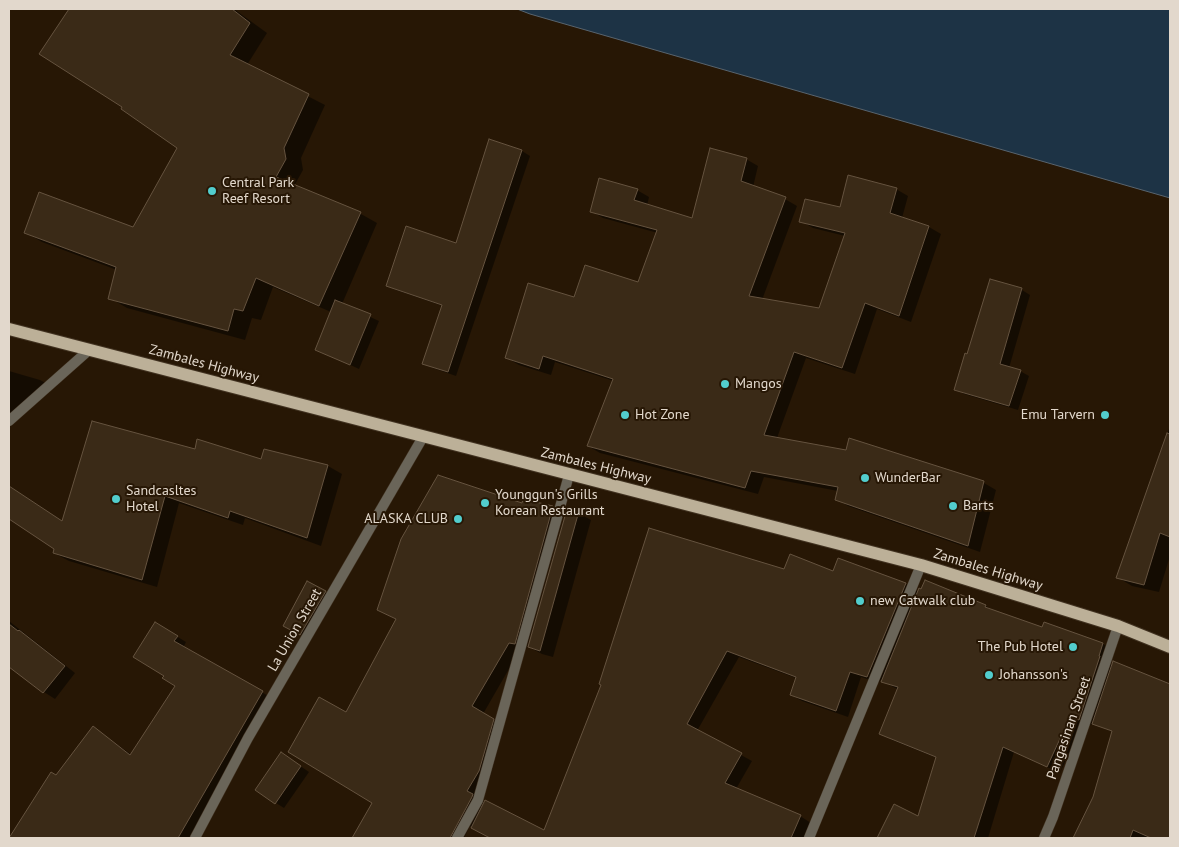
<!DOCTYPE html>
<style>
body{margin:0}
#map{position:relative;width:1179px;height:847px;overflow:hidden;background:#271705;font-family:"PT Sans",sans-serif}
canvas{display:block}
.frame{position:absolute;inset:0;border:10px solid #e2d8cc;pointer-events:none}
</style>
<div id="map">
<canvas width="1179" height="847"></canvas>
<div class="frame"></div>
</div>
<script>
const g = document.querySelector('canvas').getContext('2d');
g.lineJoin = 'round';
function fill(path, color) { g.fillStyle = color; g.fill(path, 'evenodd'); }
const poly = rows => new Path2D(rows.map(r => 'M' + r).join(''));
function trace(path, color, width, dash) { g.strokeStyle = color; g.lineWidth = width; g.lineCap = dash ? 'butt' : 'round'; g.setLineDash(dash || []); g.stroke(path); }
function write(font, color, halo, rows, align = 'center') {
  g.font = font + ' "PT Sans",sans-serif'; g.lineWidth = 4; g.setLineDash([]); g.textBaseline = 'middle'; g.strokeStyle = halo; g.fillStyle = color; for (const [text, x, y, turn = 0] of rows) {
    g.save(); g.translate(x, y); g.rotate((+turn || 0) * Math.PI / 180); g.textAlign = isNaN(turn) ? turn : align; if (halo) g.strokeText(text, 0, 0); g.fillText(text, 0, 0); g.restore();
  }
}
const water = poly([
 [517,9,1170,9,1170,198,530,14,517,9]
]);
const shadow = poly([
 [70,9,175,9,187,18,192,9,234,9,267,33,247,65,325,105,301,158,303,170,294,186,361,214,377,223,342,304,379,321,359,369,316,349,331,312,273,287,261,320,252,318,245,340,127,308,110,298,117,270,42,242,25,232,134,229,179,148,124,107,41,54],
 [490,141,522,151,530,156,456,376,433,368,424,363,443,306,396,290,387,285,457,244],
 [746,159,758,166,753,187,785,199,797,206,762,300,820,309,845,236,813,228,801,221,896,189,908,196,902,218,929,227,941,234,911,322,877,309,855,374,806,358,777,438,847,451,850,440,984,483,996,490,980,552,848,506,836,499,838,491,764,477,758,494,600,453,588,446,614,381,555,362,551,375,519,365,507,358,575,299,639,284,658,233,603,218,591,211,637,190,649,197,647,206,693,220],
 [991,280,1022,290,1030,295,1009,368,1020,371,1029,376,1018,410,964,394,956,389,968,356],
 [9,371,40,380,53,387,9,425],
 [1170,426,1170,556,1159,592,1132,586,1117,577],
 [195,451,262,460,264,451,328,466,342,474,321,546,245,518,243,525,179,503,157,587,69,561,54,553,56,548,9,518,9,486,63,522],
 [524,501,553,507,564,513,526,650,521,648,483,714,504,726,490,778,478,798,485,802,545,832,785,571,834,572,838,559,906,584,919,592,922,590,926,581,986,606,995,612,1043,629,1103,644,1114,650,1110,663,1113,665,1114,663,1170,685,1170,838,1074,838,1094,797,1113,732,1092,723,1091,725,1083,722,1060,773,1014,752,988,838,889,838,881,834,919,818,937,758,892,740,881,733,899,690,880,680,879,683,861,677,848,717,802,701,791,695,796,678,739,657,697,731,752,761,736,789,800,816,811,823,805,838,492,838,470,826,464,838,354,838,374,802,347,714,397,620,379,610,523,504],
 [578,513,591,520,553,657,542,654,529,647],
 [325,592,334,597,309,639,284,625],
 [9,621,75,673,55,699,44,692,9,665],
 [155,623,186,642,183,648,272,698,191,838,10,838,34,804,57,777,102,734,132,755,176,685,165,676],
 [290,759,309,772,284,808,276,803]
]);
const building = poly([
 [69,9,232,9,250,23,230,55,309,94,284,148,286,159,276,177,361,212,319,306,256,278,243,311,234,309,228,331,108,299,116,267,24,233,39,192,133,227,177,148,121,109,122,107,39,54,69,9],
 [489,139,522,150,448,372,422,364,442,305,386,286,406,226,456,243,489,139],
 [710,148,747,158,741,181,786,197,749,296,819,308,845,233,799,222,805,199,840,207,848,175,897,188,890,213,929,226,899,316,865,303,842,368,794,352,764,435,846,450,849,438,984,481,968,546,835,500,838,487,751,471,745,488,587,446,613,379,543,356,539,369,505,358,528,283,574,297,585,265,638,282,657,230,590,212,599,178,638,189,634,200,692,218,710,148],
 [990,279,1022,288,1000,364,1021,370,1009,406,954,390,965,353,967,354,990,279],
 [335,300,371,314,350,365,315,350,335,300],
 [92,421,195,449,197,439,261,459,264,449,328,465,307,538,230,511,228,518,165,496,142,580,53,553,54,549,9,519,9,486,62,521,92,421],
 [1167,433,1170,434,1170,537,1160,533,1144,585,1116,578,1167,433],
 [438,475,522,503,523,499,553,506,515,644,509,643,472,706,494,719,479,771,467,791,473,794,472,797,450,838,352,838,372,803,288,752,319,697,346,712,396,619,377,610,401,539,438,475],
 [567,509,579,511,540,651,528,647,567,509],
 [649,528,784,569,790,554,833,571,838,558,906,583,867,677,850,672,836,711,790,695,796,677,727,651,687,724,742,753,725,783,801,815,791,838,490,838,471,828,485,800,544,830,601,685,599,684,649,528],
 [925,580,986,605,985,607,1042,627,1044,622,1103,643,1099,656,1100,656,1079,720,1070,717,1047,767,1003,747,974,838,877,838,894,804,918,816,936,757,879,734,898,687,881,682,919,588,921,589,925,580],
 [307,581,326,591,300,635,283,626,307,581],
 [155,622,178,636,174,641,263,691,178,838,9,838,51,772,56,775,93,726,130,755,175,686,162,678,164,676,133,657,155,622],
 [9,624,18,631,19,630,65,666,43,693,9,667,9,624],
 [1113,661,1170,684,1170,838,1151,838,1133,830,1130,838,1073,838,1093,797,1112,731,1092,724,1113,661],
 [281,752,301,766,275,804,255,790,281,752]
]);
const minor = poly([
 [9,421,89,350],
 [195,838,248,738,423,437],
 [457,838,478,800,569,475],
 [809,838,921,565],
 [1044,838,1053,817,1118,626]
]);
const primary = poly([
 [9,329,921,565,1118,626,1170,647]
]);
const markers = [
 [212,191,5,"#52cdcd"],
 [725,384,5,"#52cdcd"],
 [625,415,5,"#52cdcd"],
 [1105,415,5,"#52cdcd"],
 [865,478,5,"#52cdcd"],
 [116,499,5,"#52cdcd"],
 [485,503,5,"#52cdcd"],
 [953,506,5,"#52cdcd"],
 [458,519,5,"#52cdcd"],
 [860,601,5,"#52cdcd"],
 [1073,647,5,"#52cdcd"],
 [989,675,5,"#52cdcd"]
];
const poiNames = [
 ["Central Park",222,183],
 ["Reef Resort",222,199],
 ["Mangos",735,384],
 ["Hot Zone",635,415],
 ["Emu Tarvern",1095,415,"right"],
 ["WunderBar",875,478],
 ["Sandcasltes",126,491],
 ["Hotel",126,507],
 ["Younggun's Grills",495,495],
 ["Korean Restaurant",495,511],
 ["Barts",963,506],
 ["ALASKA CLUB",448,519,"right"],
 ["new Catwalk club",870,601],
 ["The Pub Hotel",1063,647,"right"],
 ["Johansson's",999,675]
];
const streetNames = [
 ["Zambales Highway",204,364,15],
 ["Zambales Highway",596,466,14],
 ["Zambales Highway",988,570,17],
 ["La Union Street",295,630,-60],
 ["Pangasinan Street",1069,728,-71]
];
fill(water, '#1d3345');
trace(water, '#58646e', 1);
fill(shadow, '#0007');
fill(building, '#3a2a17');
trace(building, '#65533f', 1);
trace(minor, '#413221', 11);
trace(primary, '#413221', 14);
trace(minor, '#6a6559', 10);
trace(primary, '#bcb098', 12);
for (const [x, y, r, color] of markers) { const dot = new Path2D(); dot.arc(x, y, r, 0, 2 * Math.PI); g.fillStyle = color; g.fill(dot); trace(dot, '#271705', 2); }
write('14px', '#e2d8cc', '#271705', poiNames, 'left');
write('14px', '#e2d8cc', '#271705', streetNames);
</script>
